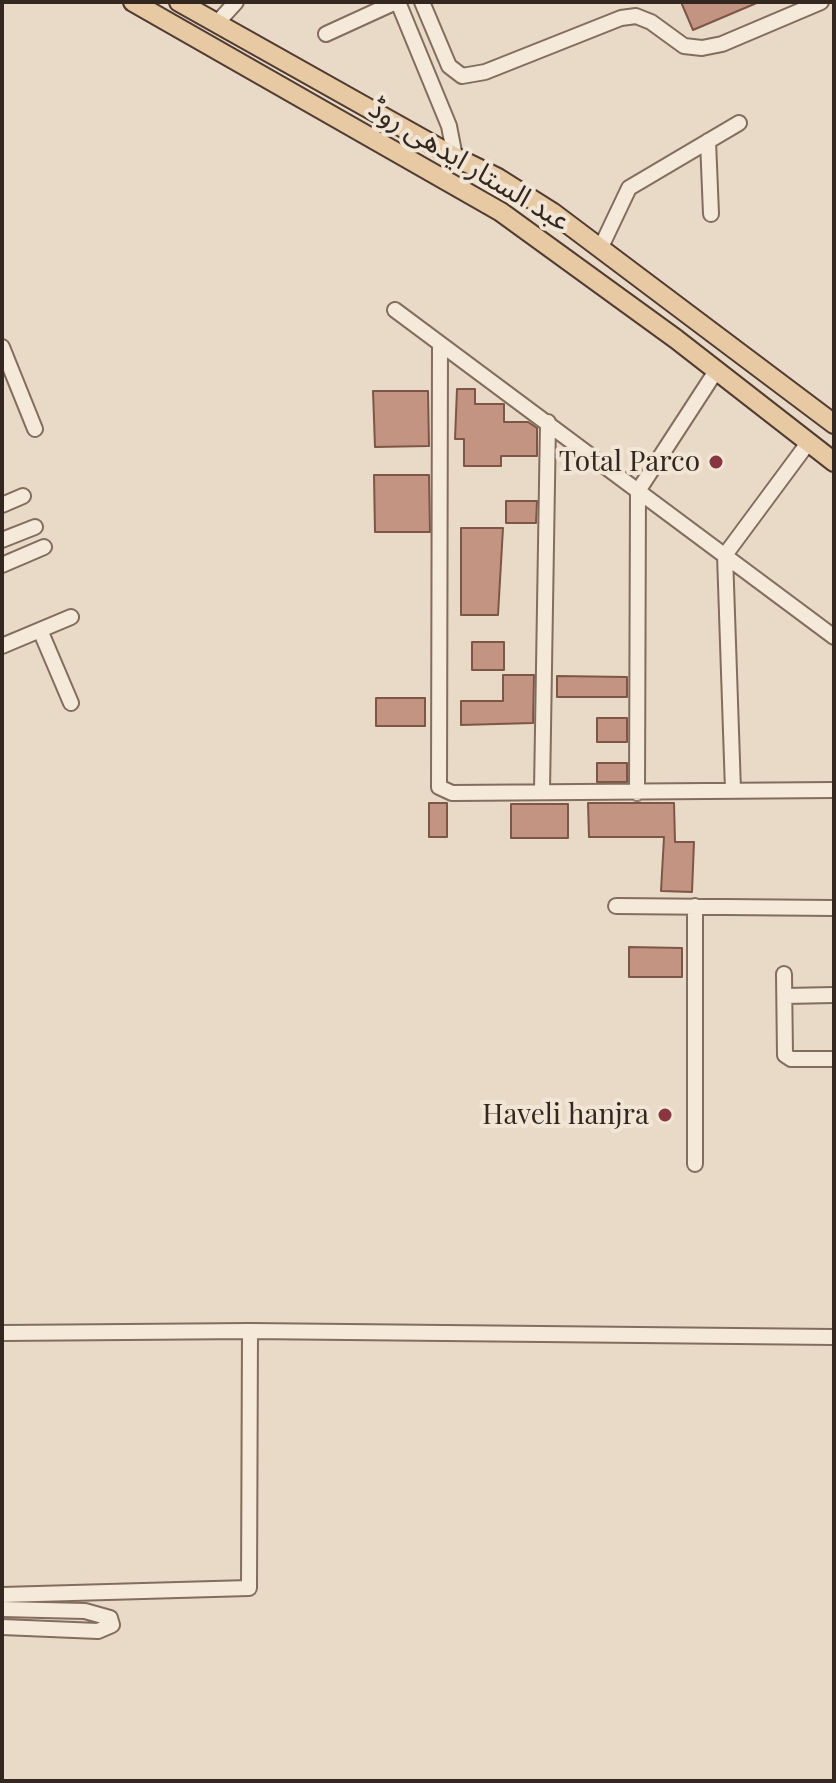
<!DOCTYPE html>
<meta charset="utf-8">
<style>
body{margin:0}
#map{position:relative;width:836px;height:1783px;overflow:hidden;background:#e9dac7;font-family:"Playfair Display",serif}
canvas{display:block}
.frame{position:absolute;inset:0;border:4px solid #342720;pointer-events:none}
</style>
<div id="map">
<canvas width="836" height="1783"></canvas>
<div class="frame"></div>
</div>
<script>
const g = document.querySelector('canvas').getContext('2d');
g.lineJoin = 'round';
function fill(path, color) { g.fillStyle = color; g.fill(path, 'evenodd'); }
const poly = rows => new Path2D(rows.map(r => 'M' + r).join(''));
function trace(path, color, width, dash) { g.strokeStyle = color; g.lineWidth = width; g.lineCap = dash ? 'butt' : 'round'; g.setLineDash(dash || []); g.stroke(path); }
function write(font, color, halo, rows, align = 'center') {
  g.font = font + ' "Playfair Display","Noto Sans Arabic",serif'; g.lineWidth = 8; g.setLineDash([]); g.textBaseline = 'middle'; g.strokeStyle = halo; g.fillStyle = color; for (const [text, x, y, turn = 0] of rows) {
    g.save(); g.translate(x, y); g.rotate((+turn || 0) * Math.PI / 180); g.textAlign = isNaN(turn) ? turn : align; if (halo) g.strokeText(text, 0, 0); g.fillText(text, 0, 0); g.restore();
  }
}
const building = poly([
 [681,2,759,2,693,30,681,2],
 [457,389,475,389,475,404,504,404,504,422,528,422,537,428,537,456,501,456,501,466,464,466,464,439,455,439,457,389],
 [373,391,428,391,429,446,375,447,373,391],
 [374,475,429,475,430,532,375,532,374,475],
 [506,501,537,501,536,523,506,523,506,501],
 [461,528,503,528,498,615,461,615,461,528],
 [472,642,504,642,504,670,472,670,472,642],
 [503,675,534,675,533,723,461,725,461,701,503,701,503,675],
 [557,676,627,677,627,697,557,697,557,676],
 [376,698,425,698,425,726,376,726,376,698],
 [597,718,627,718,627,742,597,742,597,718],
 [597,763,627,763,627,782,597,782,597,763],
 [429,803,447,803,447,837,429,837,429,803],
 [588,803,674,803,675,842,694,842,692,892,661,891,664,837,589,837,588,803],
 [511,804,568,804,568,838,511,838,511,804],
 [629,947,682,948,682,977,629,977,629,947]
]);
const minor = poly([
 [398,2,449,126,455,157],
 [422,2,449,66,462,76,485,72,621,18,636,16,651,22,684,46,702,48,722,44,821,2],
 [217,23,236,2],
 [326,34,396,2],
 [708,141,711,214],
 [601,247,629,188,739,123],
 [395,310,834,637],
 [440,346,439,787,452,793,834,790],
 [2,347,35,429],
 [2,505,23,496],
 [2,540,35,527],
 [2,565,44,547],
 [40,630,71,703],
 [2,646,71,617],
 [542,790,548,422],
 [733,790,725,555,808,443],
 [637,793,638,491,716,371],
 [616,906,834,908],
 [695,906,695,1164],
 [784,974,785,1055,791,1059,834,1059],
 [785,996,834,995],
 [2,1333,250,1331,834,1337],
 [2,1595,249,1588,250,1331],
 [2,1609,85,1611,110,1618,112,1625,98,1631,2,1627]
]);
const major = poly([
 [133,2,501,212,676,339,834,462],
 [179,2,455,157,498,178,552,212,834,424]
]);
const markers = [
 [716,462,8,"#8a3641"],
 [665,1115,8,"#8a3641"]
];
const streetNames = [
 ["عبد الستار ایدھی روڈ",469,165,31]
];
const poiNames = [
 ["Total Parco",700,462],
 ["Haveli hanjra",649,1115]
];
fill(building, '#c29481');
trace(building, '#7e5647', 2);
trace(minor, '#826d5e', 18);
trace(major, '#503c32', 22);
trace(minor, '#f5e9d9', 14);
trace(major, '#e7c9a3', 18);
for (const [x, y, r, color] of markers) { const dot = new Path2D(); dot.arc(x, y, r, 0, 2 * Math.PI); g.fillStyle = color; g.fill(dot); trace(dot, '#f1e5d5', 3); }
write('28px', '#342720', '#f1e5d5', streetNames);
write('28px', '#342720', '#f1e5d5', poiNames, 'right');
</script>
